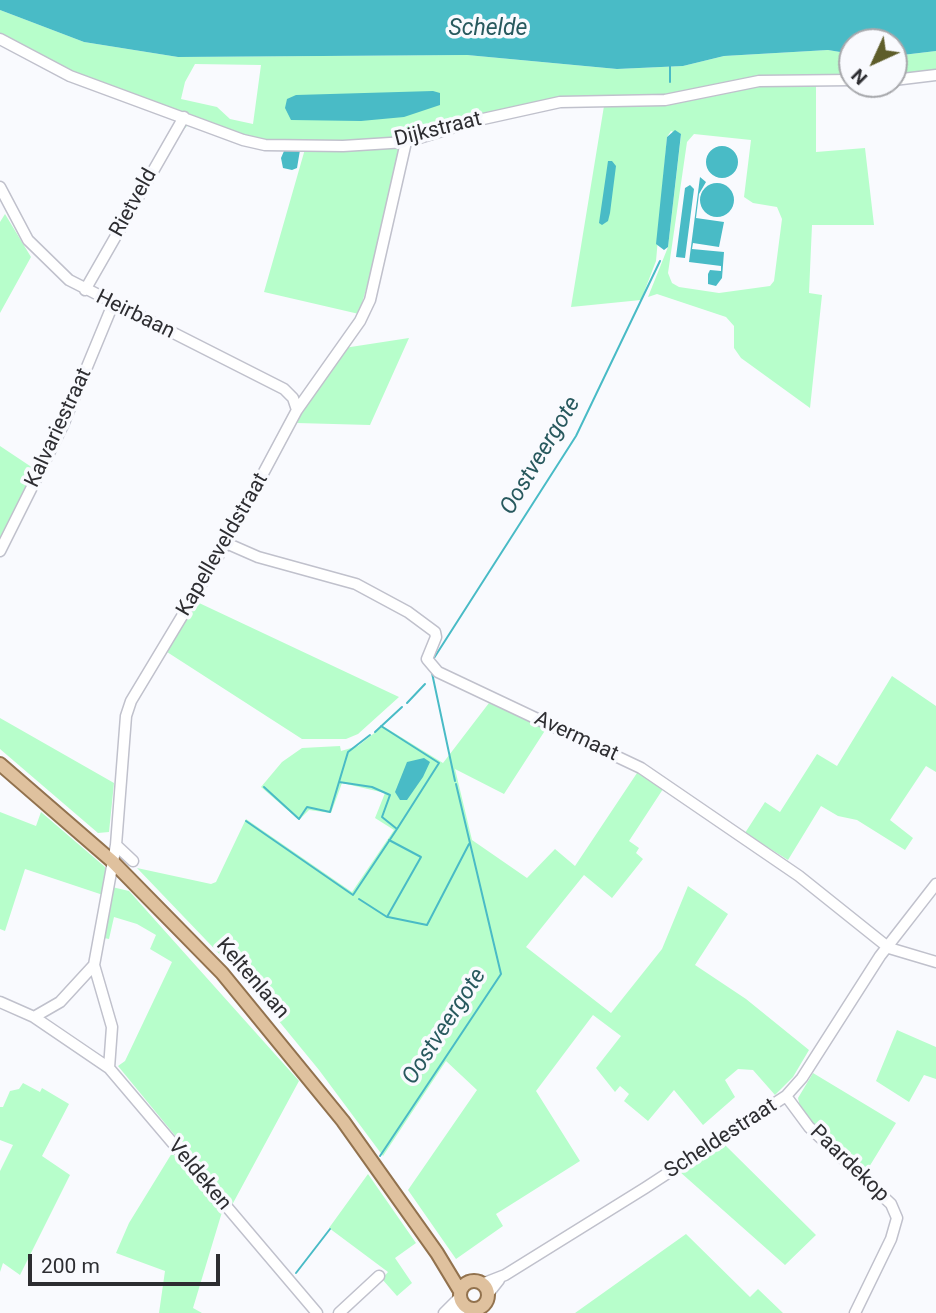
<!DOCTYPE html>
<style>
body{margin:0}
#map{position:relative;width:936px;height:1313px;overflow:hidden;background:#f9fafe;font-family:Roboto,sans-serif}
canvas{display:block}
.north{position:absolute;left:838px;top:28px;width:70px;height:70px;box-sizing:border-box;background:#f9fafe;border:2px solid #a7a8ac;border-radius:50%;rotate:225deg;font-size:19px;font-weight:700;line-height:28px;text-align:center;color:#2d2d31}
.north::after{content:'';display:block;margin:auto;width:24px;height:32px;background:#5e5d2a;clip-path:polygon(50% 0,100% 100%,50% 72%,0 100%)}
.scale{position:absolute;left:28px;top:1254px;width:192px;height:32px;box-sizing:border-box;border:4px solid #2d2d31;border-top:0;padding-left:9px;font-size:21px;line-height:24px;white-space:nowrap;color:#2d2d31;-webkit-text-stroke:5px #f9fafe;paint-order:stroke}
</style>
<div id="map">
<canvas width="936" height="1313"></canvas>
<div class="north">N</div>
<div class="scale">200 m</div>
</div>
<script>
const g = document.querySelector('canvas').getContext('2d');
g.lineJoin = 'round';
function fill(path, color) { g.fillStyle = color; g.fill(path, 'evenodd'); }
const poly = rows => new Path2D(rows.map(r => 'M' + r).join(''));
function trace(path, color, width, dash) { g.strokeStyle = color; g.lineWidth = width; g.lineCap = dash ? 'butt' : 'round'; g.setLineDash(dash || []); g.stroke(path); }
function write(font, color, halo, rows, align = 'center') {
  g.font = font + ' Roboto,sans-serif'; g.lineWidth = 7; g.setLineDash([]); g.textBaseline = 'middle'; g.strokeStyle = halo; g.fillStyle = color; for (const [text, x, y, turn = 0] of rows) {
    g.save(); g.translate(x, y); g.rotate((+turn || 0) * Math.PI / 180); g.textAlign = isNaN(turn) ? turn : align; if (halo) g.strokeText(text, 0, 0); g.fillText(text, 0, 0); g.restore();
  }
}
const green = poly([
 [0,10,84,42,178,57,467,55,617,69,683,66,724,56,828,50,852,54,852,80,816,80,816,152,865,148,874,225,812,225,809,293,822,295,810,408,741,358,734,348,734,326,726,317,657,294,648,297,668,247,681,135,671,131,667,137,656,261,641,300,571,307,604,106,563,106,475,125,406,148,359,314,264,292,305,149,238,144,189,124,182,131,179,129,184,122,82,79,0,38],
 [195,64,261,65,253,124,230,119,217,107,181,99,185,82],
 [694,134,751,140,744,197,753,203,777,207,782,219,774,281,770,286,719,293,679,287,672,283,668,273,687,142],
 [936,51,936,75,894,80,894,56],
 [5,214,31,257,0,313,0,222],
 [409,338,370,425,297,423,304,406,344,348],
 [0,446,36,470,0,542],
 [197,602,399,697,358,734,346,739,302,739,167,652],
 [892,676,936,706,936,772,926,766,890,820,913,838,905,850,857,820,838,816,821,806,788,860,745,833,765,802,780,812,817,754,837,766],
 [489,703,546,729,504,794,455,769,472,840,527,878,555,849,575,866,639,770,665,786,629,841,639,848,636,853,643,859,612,898,584,875,526,947,611,1013,662,949,688,886,728,914,695,965,746,999,809,1050,793,1077,775,1095,753,1070,738,1069,725,1080,735,1097,703,1125,674,1090,648,1121,624,1101,629,1094,620,1086,615,1092,596,1068,621,1036,593,1015,536,1091,580,1161,496,1214,503,1226,456,1259,408,1190,477,1090,446,1061,383,1156,319,1070,251,987,137,868,211,884,216,882,246,819,352,892,394,830,375,818,385,793,342,783,331,813,309,810,299,820,261,787,282,762,302,748,340,746,341,751,358,746,383,726,443,763],
 [0,718,114,783,109,832,98,833,0,749],
 [0,812,36,826,41,812,105,867,108,872,103,895,25,869,5,931,0,929],
 [112,887,129,891,299,1081,232,1205,118,1066,125,1061,172,962,150,949,156,935,137,924,114,917,109,939,104,938],
 [897,1030,936,1047,936,1079,924,1075,909,1102,876,1081],
 [813,1073,896,1123,866,1172,804,1116,800,1107,798,1098],
 [23,1083,40,1092,42,1088,69,1104,42,1156,70,1175,20,1275,3,1263,0,1272,0,1171,13,1145,0,1140,0,1107,3,1107,10,1091,19,1089],
 [725,1145,816,1235,785,1265,680,1172],
 [172,1153,222,1212,193,1308,202,1313,159,1313,165,1271,116,1253,129,1223],
 [368,1174,416,1243,395,1258,412,1283,397,1296,382,1279,388,1272,329,1228],
 [686,1234,750,1297,758,1289,783,1313,575,1313]
]);
const water = poly([
 [0,0,936,0,936,51,894,56,894,42,852,42,852,54,828,50,724,56,683,66,617,69,467,55,178,57,84,42,0,10],
 [433,91,440,93,440,105,404,117,361,121,291,120,285,108,287,99,296,95],
 [675,130,681,134,668,247,664,250,656,244,667,137],
 '706 162a16 16 0 1 1 32 0a16 16 0 1 1-32 0Z',
 [300,150,297,168,292,170,283,168,281,158,284,151],
 [608,161,612,161,616,166,610,213,608,221,602,225,599,223],
 [700,177,706,182,699,194,696,218,724,222,719,247,693,243,692,249,724,252,722,278,716,286,708,284,708,274,710,270,721,271,721,266,689,262],
 '700 200a17 17 0 1 1 34 0a17 17 0 1 1-34 0Z',
 [690,185,694,189,685,258,676,257,685,188],
 [424,758,430,762,423,777,407,800,400,800,395,792,407,762]
]);
const stream = poly([
 [670,65,670,82],
 [434,658,576,436,660,261],
 [432,673,455,781],
 [407,703,425,684],
 [375,732,402,707],
 [339,782,372,787,390,795,382,817,397,829,439,763,381,726],
 [264,787,299,819,307,807,330,812,348,752,370,735],
 [246,821,353,895,397,829],
 [359,899,387,917,421,857,389,840],
 [388,917,427,925,469,844],
 [380,1156,501,974,456,784],
 [296,1273,330,1229]
]);
const minor = poly([
 [0,39,70,76,243,140,265,145,343,146,406,142,474,121,560,102,665,100,759,81,852,80],
 [894,80,936,75],
 [0,187,28,240,69,280,284,389,293,398,297,410],
 [85,290,184,117],
 [226,543,258,557,356,584,408,612,435,632,436,637,427,659,438,672,641,768,799,876,889,948,936,962],
 [0,551,63,425,113,304],
 [116,845,133,861],
 [0,1002,34,1017,109,1068,317,1313],
 [34,1017,60,1002,94,965],
 [109,1068,112,1027,94,965,116,845,126,716,131,701,226,543,297,410,360,321,370,300,406,142],
 [786,1096,809,1127,891,1204,897,1218,891,1239,855,1313],
 [482,1284,505,1275,645,1188,786,1096,802,1078,880,956,936,884],
 [488,1294,499,1280],
 [339,1313,379,1276],
 [444,1313,460,1297],
 [448,1313,466,1307]
]);
const major = poly([
 [0,764,112,861,222,973,343,1121,437,1253,460,1291],
 '460 1295a14 14 0 1 1 28 0a14 14 0 1 1-28 0Z'
]);
const streetNames = [
 ["Dijkstraat",438,130,-14],
 ["Rietveld",134,203,-61],
 ["Heirbaan",135,315,26],
 ["Kalvariestraat",59,428,-65],
 ["Kapelleveldstraat",223,545,-60],
 ["Avermaat",576,737,25],
 ["Keltenlaan",252,979,49],
 ["Scheldestraat",721,1139,-33],
 ["Paardekop",849,1164,44],
 ["Veldeken",199,1175,50]
];
const waterNames = [
 ["Schelde",488,29],
 ["Oostveergote",541,456,-59],
 ["Oostveergote",445,1027,-57]
];
fill(green, '#b7fecb');
fill(water, '#49bbc6');
trace(stream, '#49bbc6', 2);
trace(minor, '#c0c1cc', 13);
trace(major, '#92724e', 16);
trace(minor, '#fff', 10);
trace(major, '#dfc19e', 12);
write('21px', '#2d2d31', '#f9fafe', streetNames);
write('italic 23px', '#28595e', '#f9fafe', waterNames);
</script>
